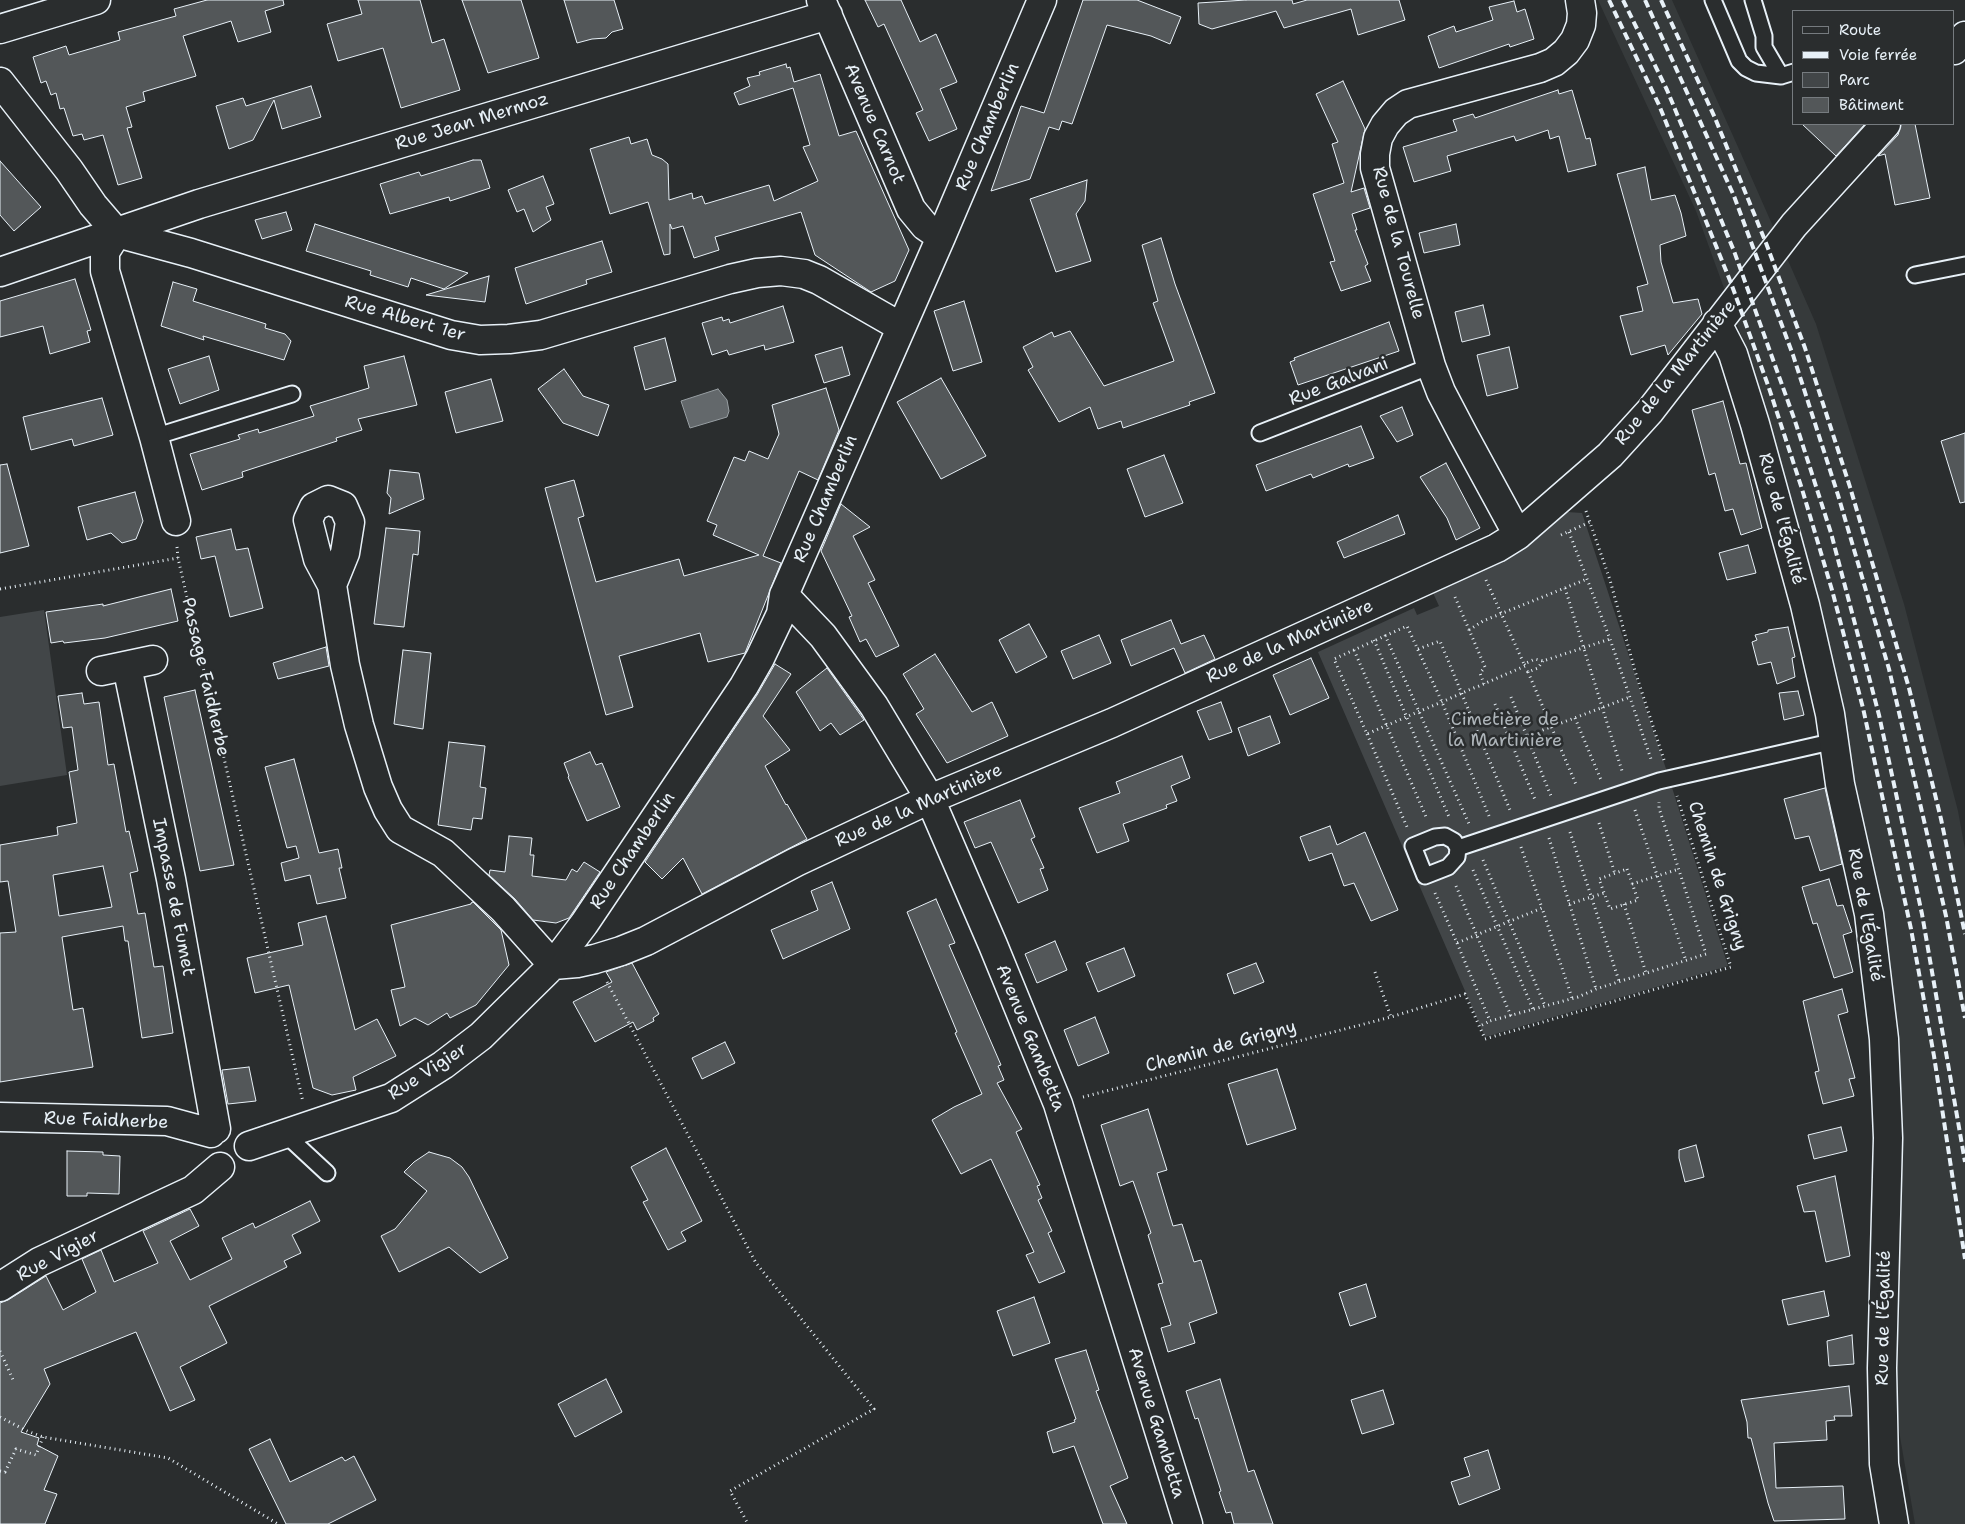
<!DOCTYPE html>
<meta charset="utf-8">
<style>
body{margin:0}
#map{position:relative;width:1965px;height:1524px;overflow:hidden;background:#2a2d2e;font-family:"Shantell Sans",sans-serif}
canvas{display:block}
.legend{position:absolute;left:1792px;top:10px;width:162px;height:115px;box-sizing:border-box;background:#2a2d2e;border:1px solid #767b7f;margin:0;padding:6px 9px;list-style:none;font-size:15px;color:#e8f1f8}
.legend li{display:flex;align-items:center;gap:10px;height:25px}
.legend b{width:25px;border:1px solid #767b7f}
</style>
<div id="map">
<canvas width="1965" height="1524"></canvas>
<ul class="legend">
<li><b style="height:6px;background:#2a2d2e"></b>Route</li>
<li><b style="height:6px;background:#e8f1f8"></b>Voie ferrée</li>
<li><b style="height:14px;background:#424648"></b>Parc</li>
<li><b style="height:14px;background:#535759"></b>Bâtiment</li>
</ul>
</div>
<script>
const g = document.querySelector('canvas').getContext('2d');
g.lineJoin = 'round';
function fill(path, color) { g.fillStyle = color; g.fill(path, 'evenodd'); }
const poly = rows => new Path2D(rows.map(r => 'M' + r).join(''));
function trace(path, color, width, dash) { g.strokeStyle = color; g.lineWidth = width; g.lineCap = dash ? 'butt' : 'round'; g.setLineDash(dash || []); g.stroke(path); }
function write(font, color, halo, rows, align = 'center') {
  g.font = font + ' "Shantell Sans",sans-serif'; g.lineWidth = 5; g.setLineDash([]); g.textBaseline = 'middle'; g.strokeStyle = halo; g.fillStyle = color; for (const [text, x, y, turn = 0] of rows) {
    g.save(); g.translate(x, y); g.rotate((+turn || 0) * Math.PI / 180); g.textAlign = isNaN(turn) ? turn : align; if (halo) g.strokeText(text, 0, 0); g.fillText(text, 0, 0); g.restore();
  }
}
const built = poly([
 [1598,0,1672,0,1738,147,1816,324,1904,604,1958,811,1965,849,1965,1524,1915,1524,1891,1384,1897,1060,1805,576,1758,382,1696,211]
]);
const green = poly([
 [1567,512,1582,513,1669,778,1728,966,1485,1037,1318,652,1414,608,1417,615,1439,606,1429,584,1514,549],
 [44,610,67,775,0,786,0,617]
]);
const water = poly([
 [718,389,727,400,729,411,727,417,690,428,681,401,718,389]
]);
const building = poly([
 [207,0,283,0,284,5,265,11,271,32,238,42,231,21,183,36,196,76,143,92,145,101,126,107,132,127,127,128,142,178,118,185,103,135,84,140,82,134,73,136,64,108,60,109,56,93,51,95,46,81,41,83,33,57,66,46,69,55,120,40,118,32,176,16,174,9,207,0],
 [358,0,420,0,432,43,444,39,460,90,401,108,383,48,338,61,327,24,362,14,358,0],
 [462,0,521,0,539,58,488,73,462,0],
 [564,0,614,0,623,29,612,32,606,38,592,39,577,43,564,0],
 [865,0,901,0,920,42,936,34,957,82,940,89,957,129,929,141,916,113,923,110,884,24,878,27,865,0],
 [1083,0,1137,0,1181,17,1170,44,1151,36,1107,25,1072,124,1062,121,1059,130,1049,127,1030,179,991,191,1021,106,1044,113,1083,0],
 [1246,0,1292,0,1293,4,1307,0,1399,0,1405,20,1358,35,1351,9,1284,28,1276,11,1212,29,1199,24,1198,3,1246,0],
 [1514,1,1517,12,1525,9,1534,39,1510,47,1509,44,1439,68,1428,36,1454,26,1456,32,1493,20,1489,7,1514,1],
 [786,64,787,68,790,67,794,82,820,74,839,136,856,131,909,250,895,281,871,292,815,255,801,212,715,237,719,250,694,258,683,226,672,229,670,224,670,254,664,255,648,202,610,214,590,149,629,137,631,144,647,139,652,155,662,159,668,164,669,200,692,193,693,199,702,196,705,204,769,185,774,201,818,181,803,147,810,145,793,88,739,105,734,93,750,86,747,78,760,75,759,72,786,64],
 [1343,81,1365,129,1351,192,1364,188,1370,208,1352,214,1357,230,1355,230,1368,264,1365,266,1371,281,1341,291,1330,262,1335,261,1313,194,1344,183,1332,144,1338,142,1316,94,1343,81],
 [311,86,321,117,282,129,274,100,253,140,229,149,216,106,243,98,246,106,311,86],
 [1558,90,1559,94,1572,90,1586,139,1590,138,1596,165,1568,172,1559,136,1550,139,1548,130,1516,141,1514,136,1447,156,1451,171,1414,182,1403,147,1457,131,1453,120,1473,114,1475,118,1558,90],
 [1802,124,1865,124,1836,156,1802,124],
 [1901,124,1915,124,1930,198,1895,205,1885,154,1878,156,1898,135,1901,124],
 [473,160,481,160,490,188,450,201,449,197,390,214,380,184,419,172,421,176,473,160],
 [0,161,41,207,14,231,0,215,0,161],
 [1645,167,1651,200,1675,195,1681,213,1686,236,1660,245,1661,262,1673,303,1698,299,1702,314,1668,355,1665,345,1631,355,1620,316,1643,311,1637,287,1648,284,1617,174,1645,167],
 [543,176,554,204,546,207,551,220,533,232,524,209,517,212,508,190,543,176],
 [1087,180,1085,201,1076,214,1091,261,1056,272,1030,199,1087,180],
 [286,212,292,230,262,239,255,220,286,212],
 [315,224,468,273,444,289,411,278,408,287,370,275,371,271,306,251,315,224],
 [1456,224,1460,245,1424,253,1419,233,1456,224],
 [1161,238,1175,284,1215,393,1189,402,1190,405,1123,428,1121,421,1098,429,1090,407,1059,422,1028,370,1033,367,1023,347,1052,332,1054,337,1070,331,1104,386,1174,361,1153,303,1158,301,1142,245,1161,238],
 [602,241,612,272,586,280,587,284,526,304,515,268,602,241],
 [489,276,485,302,426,295,489,276],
 [75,279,91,330,87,331,90,342,50,354,43,326,0,337,0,301,75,279],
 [173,282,197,289,193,301,266,324,265,328,285,334,291,341,284,360,203,336,204,340,161,326,173,282],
 [964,301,982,362,953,371,934,311,964,301],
 [1483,305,1490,335,1462,342,1455,312,1483,305],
 [783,306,794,342,765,350,764,345,729,355,727,350,712,355,702,323,722,317,723,321,729,319,730,323,783,306],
 [1389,322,1399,351,1298,385,1290,362,1295,360,1294,358,1389,322],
 [665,338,676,381,645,390,634,347,665,338],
 [842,347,850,375,824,383,815,355,842,347],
 [1509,347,1518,388,1487,396,1477,355,1509,347],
 [209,356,219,390,180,404,168,369,209,356],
 [404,356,417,405,358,419,362,430,336,438,337,441,242,472,243,477,202,490,190,454,240,439,238,435,258,429,259,433,314,416,310,406,369,388,364,366,404,356],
 [564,369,583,396,609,405,598,436,563,423,538,389,564,369],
 [941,378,986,456,941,479,897,402,941,378],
 [491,379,503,421,456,433,445,392,491,379],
 [826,388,839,430,818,480,799,471,763,556,781,563,745,653,708,662,700,633,619,656,633,707,606,715,545,488,574,480,584,516,578,518,596,582,679,559,684,576,759,555,713,535,717,525,707,521,734,457,745,461,749,451,768,459,779,434,772,405,826,388],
 [102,398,113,435,74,446,72,439,31,450,23,417,102,398],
 [1723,401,1740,464,1746,463,1762,528,1741,535,1733,509,1725,511,1715,473,1709,475,1692,410,1723,401],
 [1402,407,1413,435,1397,442,1380,416,1402,407],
 [1361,426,1374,458,1349,467,1348,464,1313,478,1311,474,1266,491,1256,465,1361,426],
 [1965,433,1965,502,1960,503,1941,441,1965,433],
 [1164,455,1183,503,1145,517,1127,469,1164,455],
 [1446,463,1480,528,1456,540,1447,518,1420,477,1446,463],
 [7,464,29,546,0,553,0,465,7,464],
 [390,470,419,473,424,499,389,514,391,498,387,493,390,470],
 [135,492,143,521,136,539,122,543,111,533,87,540,78,507,135,492],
 [841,504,870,527,853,536,875,580,868,583,899,646,876,657,866,639,860,642,849,617,852,616,821,551,841,504],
 [1398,515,1405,534,1344,558,1337,542,1398,515],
 [386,528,420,531,418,555,413,554,404,627,374,624,386,528],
 [231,529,236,550,248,548,263,608,230,617,215,556,201,559,196,537,231,529],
 [1748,545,1756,573,1727,580,1719,553,1748,545],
 [171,589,178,621,105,638,64,643,63,641,51,643,46,612,103,604,103,606,171,589],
 [1171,620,1181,644,1204,635,1215,659,1185,673,1174,648,1131,666,1121,640,1171,620],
 [1029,624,1047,657,1016,673,999,640,1029,624],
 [1788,627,1795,657,1792,658,1795,677,1777,684,1771,662,1758,665,1752,642,1757,640,1755,635,1768,632,1768,630,1788,627],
 [1099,635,1111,663,1073,679,1061,651,1099,635],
 [326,647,329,666,278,679,273,663,326,647],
 [403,650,431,653,423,729,394,724,403,650],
 [935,654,972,712,992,702,1008,736,947,763,916,714,924,709,903,674,935,654],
 [1311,658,1329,698,1290,715,1273,675,1311,658],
 [775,664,791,674,763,716,790,750,765,766,786,805,787,804,807,839,702,894,683,858,662,879,645,862,757,695,775,664],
 [827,668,864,720,840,735,831,723,820,731,796,692,827,668],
 [195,690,234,865,200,871,164,697,195,690],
 [1798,691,1804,715,1784,720,1779,693,1798,691],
 [82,693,84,704,99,702,108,765,114,764,126,832,129,831,138,871,130,873,138,914,145,913,154,967,163,966,173,1033,142,1038,128,941,125,941,123,926,62,937,73,1010,83,1008,93,1067,0,1082,0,933,16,932,8,881,0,882,0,845,58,835,57,827,77,823,69,772,78,770,72,727,63,728,58,696,82,693],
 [103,866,112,907,59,916,53,875,103,866],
 [1221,702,1232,732,1209,740,1197,711,1221,702],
 [1270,716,1280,743,1248,756,1238,728,1270,716],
 [449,742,485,746,480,787,486,788,482,819,473,818,471,830,438,825,449,742],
 [590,752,596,765,602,763,620,807,587,821,568,777,569,776,564,763,590,752],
 [1182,756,1190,778,1171,786,1177,801,1166,805,1167,808,1123,824,1129,841,1097,853,1079,808,1120,793,1116,782,1182,756],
 [294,759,319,853,338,849,342,868,339,868,346,898,317,904,310,875,285,881,281,863,299,858,296,846,287,848,265,767,294,759],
 [1825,788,1842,864,1820,871,1809,836,1795,839,1784,799,1825,788],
 [1020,800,1035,837,1031,839,1044,868,1040,869,1048,890,1018,903,991,842,975,848,964,822,1020,800],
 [1330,826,1337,845,1365,832,1398,910,1371,921,1354,883,1344,886,1332,853,1309,861,1300,837,1330,826],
 [509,836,532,838,530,855,534,855,532,876,566,880,572,869,577,872,584,862,600,872,569,918,556,923,533,920,515,899,489,875,490,870,505,872,509,836],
 [1829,879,1837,906,1843,905,1852,932,1843,935,1853,972,1834,978,1817,923,1813,924,1802,887,1829,879],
 [832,882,850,929,783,959,771,930,818,910,811,891,832,882],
 [936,899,955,943,949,945,1001,1065,998,1066,1004,1080,997,1083,1022,1129,1016,1132,1040,1185,1037,1186,1042,1198,1038,1200,1052,1231,1048,1233,1065,1272,1039,1283,1026,1255,1034,1252,991,1159,961,1174,932,1120,954,1107,982,1094,955,1033,957,1032,907,912,936,899],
 [473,902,501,930,509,965,476,1005,450,1018,447,1013,428,1025,415,1018,400,1026,391,990,405,987,391,925,471,904,471,903,473,902],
 [326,916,355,1030,377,1019,396,1056,353,1077,356,1090,332,1095,313,1088,289,985,255,993,247,958,303,945,298,923,326,916],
 [1055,941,1067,970,1037,983,1025,954,1055,941],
 [1124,948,1135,976,1098,992,1086,963,1124,948],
 [632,963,659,1014,653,1018,654,1021,637,1030,633,1022,595,1042,573,1002,612,982,606,972,632,963],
 [1256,963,1264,982,1234,994,1227,974,1256,963],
 [1842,989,1848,1012,1838,1015,1855,1078,1849,1079,1854,1096,1823,1104,1815,1072,1819,1071,1803,1001,1842,989],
 [1095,1017,1109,1053,1078,1066,1064,1030,1095,1017],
 [725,1042,735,1063,702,1079,692,1058,725,1042],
 [249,1067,256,1101,228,1104,222,1070,249,1067],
 [1277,1069,1296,1129,1247,1145,1228,1084,1277,1069],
 [1148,1109,1167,1170,1157,1173,1173,1226,1182,1224,1194,1262,1201,1260,1217,1313,1189,1323,1195,1343,1168,1352,1161,1328,1171,1325,1158,1284,1163,1283,1148,1235,1151,1233,1133,1181,1120,1186,1101,1125,1148,1109],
 [1841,1127,1847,1151,1814,1159,1808,1135,1841,1127],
 [1696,1145,1704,1177,1685,1182,1679,1158,1679,1150,1696,1145],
 [666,1148,702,1221,681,1232,686,1241,668,1250,643,1202,648,1200,631,1167,666,1148],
 [67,1151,103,1152,103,1155,120,1156,119,1194,87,1193,87,1196,67,1196,67,1151],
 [429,1152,450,1158,462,1167,469,1177,508,1258,480,1273,449,1247,399,1272,381,1236,395,1229,427,1191,404,1172,414,1162,429,1152],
 [1835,1176,1850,1256,1826,1262,1815,1211,1804,1212,1797,1186,1835,1176],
 [310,1201,320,1221,292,1235,301,1253,284,1261,287,1267,209,1306,227,1343,180,1367,195,1400,170,1411,136,1332,44,1369,50,1384,21,1432,39,1438,37,1445,58,1456,44,1490,57,1494,45,1524,0,1524,0,1303,8,1300,46,1276,63,1310,96,1292,82,1259,101,1250,114,1282,158,1263,143,1231,190,1209,199,1226,170,1241,190,1280,232,1259,222,1238,253,1223,255,1228,310,1201],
 [1366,1284,1376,1317,1350,1326,1339,1293,1366,1284],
 [1824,1291,1829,1316,1788,1325,1782,1300,1824,1291],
 [1034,1297,1050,1343,1013,1356,997,1311,1034,1297],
 [1852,1335,1854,1364,1829,1366,1827,1341,1852,1335],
 [1086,1350,1099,1390,1096,1391,1128,1478,1110,1486,1127,1524,1103,1524,1074,1446,1053,1453,1047,1432,1075,1422,1074,1420,1076,1419,1055,1359,1086,1350],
 [606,1379,622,1412,575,1437,558,1404,606,1379],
 [1220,1379,1248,1472,1254,1470,1273,1524,1234,1524,1231,1512,1226,1513,1219,1492,1221,1491,1198,1418,1195,1419,1186,1391,1220,1379],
 [1849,1386,1852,1416,1834,1416,1835,1420,1826,1421,1827,1440,1774,1443,1776,1488,1843,1486,1845,1519,1774,1521,1768,1503,1751,1438,1748,1438,1747,1422,1741,1400,1849,1386],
 [1383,1390,1394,1424,1362,1434,1351,1400,1383,1390],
 [270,1439,290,1482,342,1457,345,1461,354,1456,376,1500,328,1524,286,1524,249,1449,270,1439],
 [1488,1450,1500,1489,1459,1505,1451,1482,1470,1476,1464,1458,1488,1450]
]);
const path = poly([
 [1586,511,1610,580,1635,671,1664,760],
 [1569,532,1610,639,1652,762],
 [1561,535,1590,522],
 [177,547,178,558,303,1102],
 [1486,580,1524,664],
 [1565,588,1623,774],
 [0,589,178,558],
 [1455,597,1485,667,1480,673,1484,684],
 [1469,630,1483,621,1587,579],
 [1385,635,1469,824],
 [1374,640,1449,817],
 [1418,649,1440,641,1510,810],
 [1354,650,1427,819],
 [1525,665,1524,664,1535,659,1543,661,1610,639],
 [1527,671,1528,672,1538,668,1543,661],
 [1528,672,1577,787],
 [1511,697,1551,796],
 [1495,704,1511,742,1630,697],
 [1575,718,1601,780],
 [1367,734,1407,827],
 [1511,742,1536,802],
 [1635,810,1686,961],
 [1489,816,1442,702,1407,626,1334,659,1367,734,1420,711,1442,702,1471,689,1479,686,1525,666],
 [1599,823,1615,874],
 [1570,832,1619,981],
 [1549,838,1596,989],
 [1521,847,1542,908],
 [1483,860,1545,1006],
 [1627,869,1638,900,1610,909,1599,879,1627,869],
 [1473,870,1533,1009],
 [1632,884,1679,869],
 [1456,886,1511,1016],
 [1435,893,1457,943,1542,908,1572,998],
 [1569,904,1604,893],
 [1624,904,1646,973],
 [1457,943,1490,1021,1578,997,1596,989,1706,954,1659,808,1659,802],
 [1375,972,1391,1017],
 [607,982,756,1263,874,1409,730,1491,748,1524],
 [1482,1025,1490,1021],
 [1083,1097,1391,1017,1465,994,1485,1039,1731,967,1677,796],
 [0,1351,14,1382],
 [0,1417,27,1431,43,1437,168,1458,278,1524],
 [0,1471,5,1472,16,1449,36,1455,43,1437]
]);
const lane = poly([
 [1713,0,1739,61,1746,68,1756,73,1781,76,1794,72],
 [1753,0,1764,36,1764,47,1781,76],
 [1915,275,1965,265],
 [1260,433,1431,366],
 [154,437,292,394],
 [1445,836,1454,841,1458,848,1457,857,1448,867,1425,876,1413,846,1435,837,1445,836],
 [1458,848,1659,781,1835,741],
 [285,1134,327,1173]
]);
const street = poly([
 [821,0,911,209,925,226,941,237],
 [0,29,96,0],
 [1954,50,1965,36],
 [0,82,69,170,93,205,117,233,191,253,451,335,480,340,509,339,541,335,730,279,757,273,781,271,804,274,819,280,901,327],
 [117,233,105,252,105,271,154,437,176,521],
 [0,272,199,204,828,15],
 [1717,323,1733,354,1755,424,1805,605,1830,714,1840,784,1869,914,1884,1039,1888,1138,1882,1368,1884,1464,1894,1524],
 [1518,535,1463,434,1441,392,1431,366,1375,168,1375,154,1378,138,1385,125,1396,112,1408,104,1540,68,1554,62,1566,52,1575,40,1581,25,1582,13,1580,0],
 [332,585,345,553,350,522,343,506,328,500,314,507,308,520,318,559,332,585,345,665,359,725,378,787,388,810,400,829,443,853,503,909,553,965],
 [784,595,823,636,874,706,930,799,993,945,1058,1104,1188,1524],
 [127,666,171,879,216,1129],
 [101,671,153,660],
 [553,965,577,963,595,959,621,951,646,941,796,862,930,799,1112,723,1497,548,1518,535,1610,455,1650,411,1794,225,1886,124],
 [0,1117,167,1121,211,1133],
 [249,1146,391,1098,443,1065,481,1036,553,965,584,924,744,686,760,658,781,614,784,595,941,237,1042,0],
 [0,1287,39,1262,193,1190,220,1167]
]);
const rail = poly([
 [1609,0,1659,105,1731,283,1769,388,1802,489,1832,590,1863,708,1911,929,1934,1056,1965,1259],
 [1623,0,1667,90,1734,251,1795,421,1831,533,1879,715,1922,914,1965,1162],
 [1645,0,1734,196,1793,355,1838,495,1889,669,1946,916,1965,1018],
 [1661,0,1715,118,1766,243,1805,348,1850,487,1909,688,1941,819,1965,934]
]);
const streetNames = [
 ["Rue Jean Mermoz",472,122,-17],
 ["Avenue Carnot",874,124,67],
 ["Rue Chamberlin",988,127,-67],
 ["Rue de la Tourelle",1398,243,75],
 ["Rue Albert 1er",405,319,16],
 ["Rue de la Martinière",1676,373,-51],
 ["Rue Galvani",1339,382,-21],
 ["Rue Chamberlin",826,499,-67],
 ["Rue de l'Égalité",1781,519,75],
 ["Rue de la Martinière",1290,642,-24],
 ["Passage Faidherbe",205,677,77],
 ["Rue de la Martinière",919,806,-24],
 ["Rue Chamberlin",633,851,-56],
 ["Chemin de Grigny",1717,876,72],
 ["Impasse de Fumet",173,897,79],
 ["Rue de l'Égalité",1865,915,80],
 ["Avenue Gambetta",1030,1038,68],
 ["Chemin de Grigny",1221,1047,-15],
 ["Rue Vigier",428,1072,-33],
 ["Rue Faidherbe",106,1121,2],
 ["Rue Vigier",58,1256,-28],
 ["Rue de l'Égalité",1884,1318,-89],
 ["Avenue Gambetta",1156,1423,73]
];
const parkNames = [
 ["Cimetière de",1505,720],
 ["la Martinière",1505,741]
];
fill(built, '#363a3b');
fill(green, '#424648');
fill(water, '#63686b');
trace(water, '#989fa3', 1);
fill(building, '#535759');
trace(building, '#e8f1f8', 1);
trace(lane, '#e8f1f8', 19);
trace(street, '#e8f1f8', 31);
trace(path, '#e8f1f8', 3, [1, 4]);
trace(lane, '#2a2d2e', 15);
trace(street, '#2a2d2e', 28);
trace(rail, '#e8f1f8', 4, [8, 4]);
write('18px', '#e8f1f8', '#2a2d2e', streetNames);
write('18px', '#aeb5ba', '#2a2d2e', parkNames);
</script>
